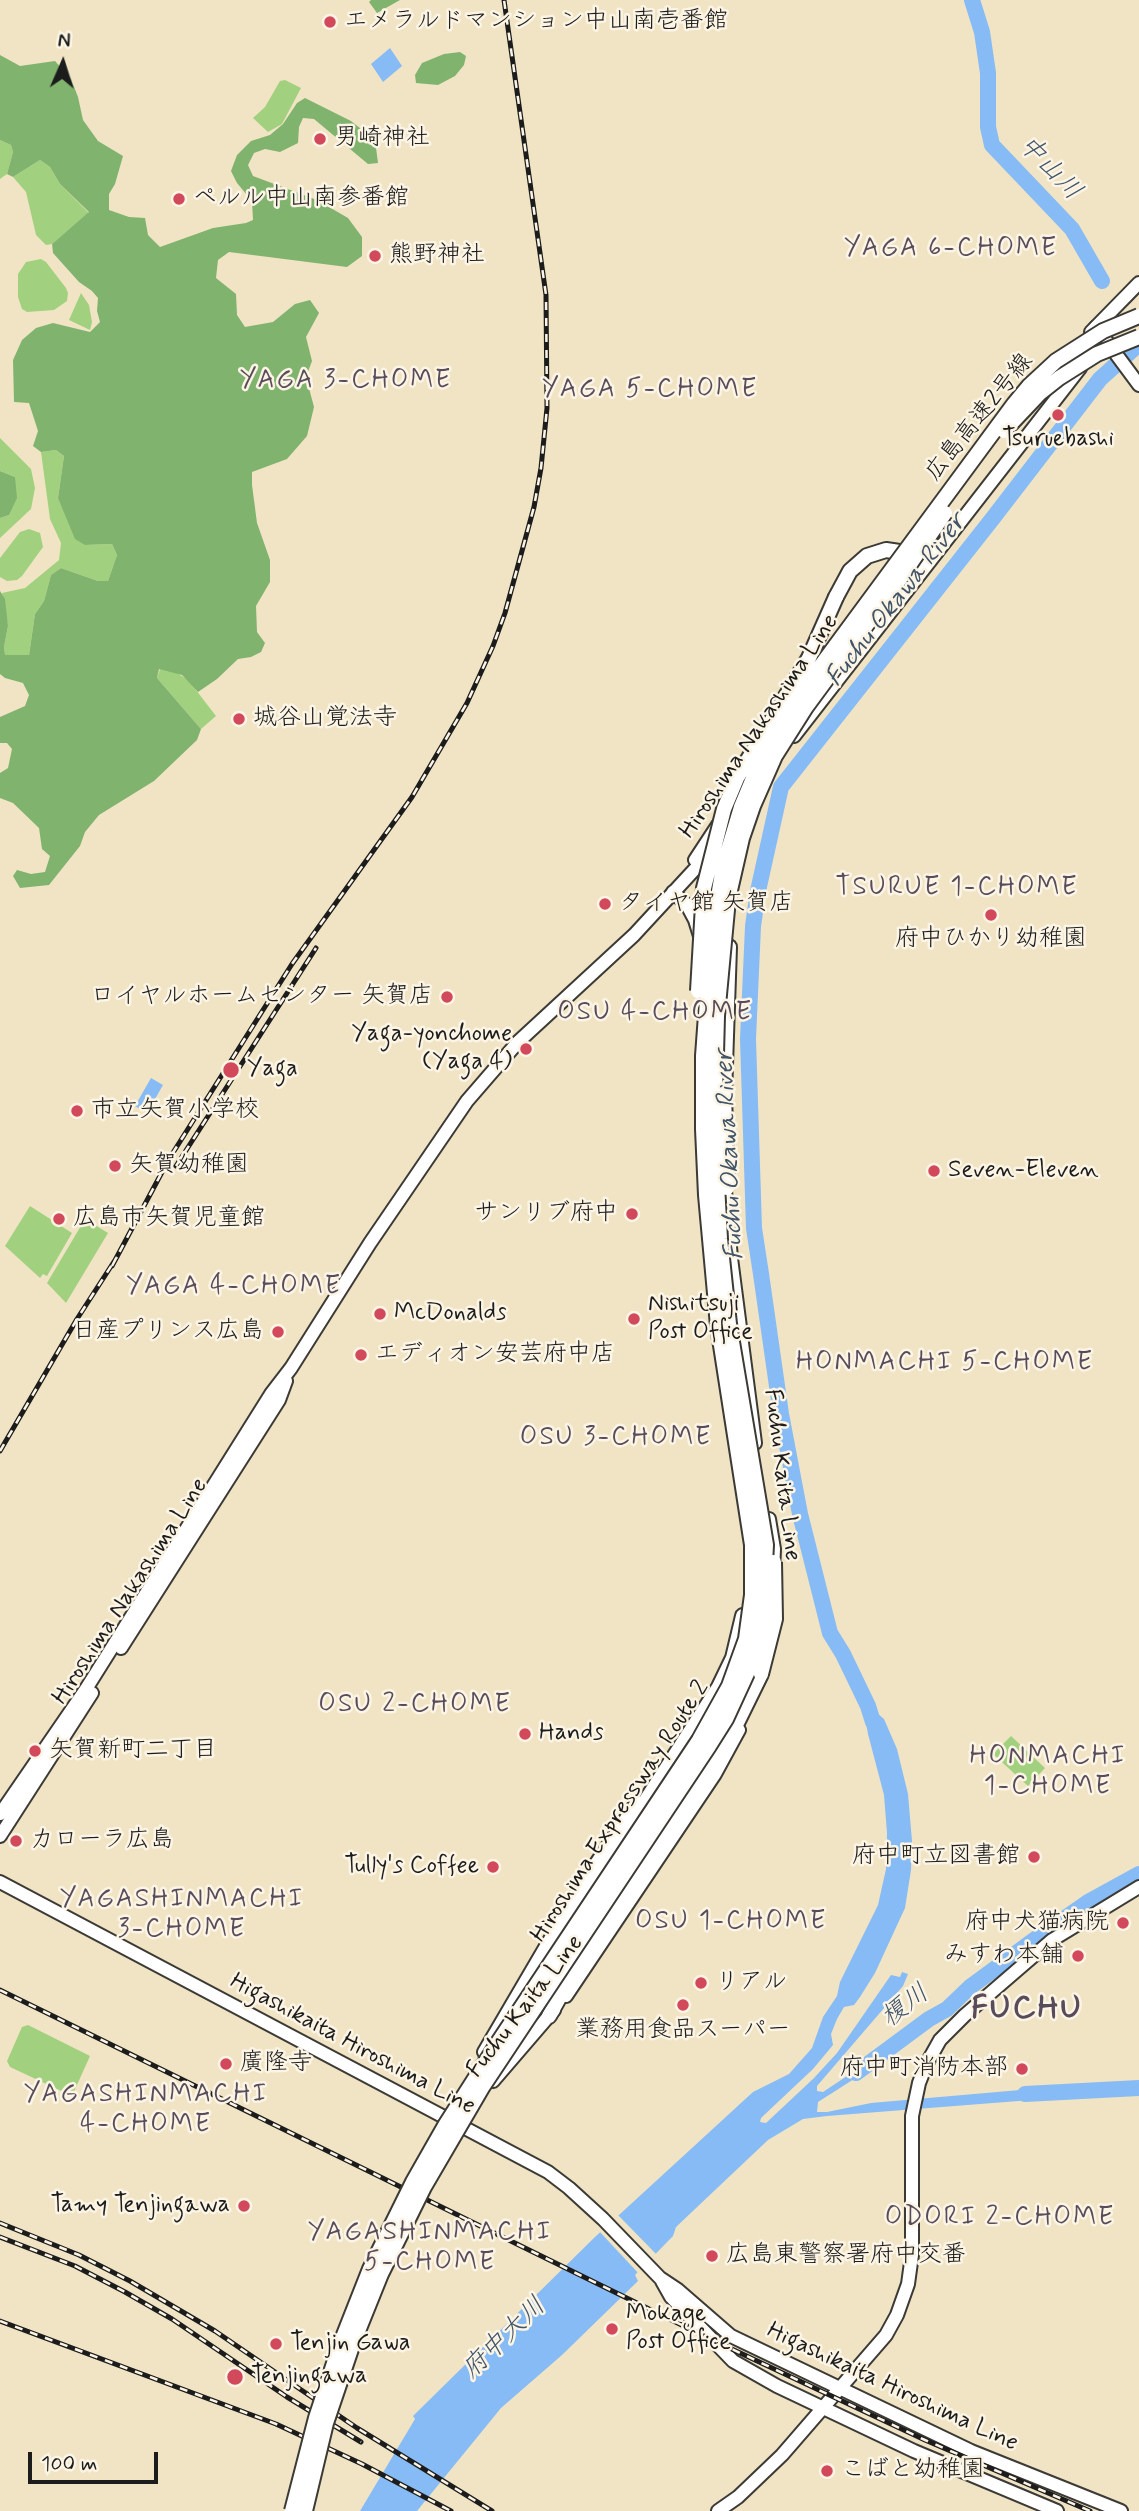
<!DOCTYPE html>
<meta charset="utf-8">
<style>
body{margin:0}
#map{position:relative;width:1139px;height:2511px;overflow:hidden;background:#f0e4c5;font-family:Mynerve,sans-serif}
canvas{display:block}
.north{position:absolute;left:28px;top:28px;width:70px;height:70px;-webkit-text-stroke:5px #fcf5e5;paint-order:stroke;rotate:3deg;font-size:19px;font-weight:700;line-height:28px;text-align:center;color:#1c1c1c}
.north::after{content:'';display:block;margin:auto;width:24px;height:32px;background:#1c1c1c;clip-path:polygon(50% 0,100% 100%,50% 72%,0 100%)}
.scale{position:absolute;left:28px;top:2452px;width:130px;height:32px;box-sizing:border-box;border:4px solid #1c1c1c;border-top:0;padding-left:9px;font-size:21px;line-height:24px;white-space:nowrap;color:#1c1c1c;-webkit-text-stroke:5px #fcf5e5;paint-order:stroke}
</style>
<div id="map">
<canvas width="1139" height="2511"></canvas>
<div class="north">N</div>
<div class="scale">100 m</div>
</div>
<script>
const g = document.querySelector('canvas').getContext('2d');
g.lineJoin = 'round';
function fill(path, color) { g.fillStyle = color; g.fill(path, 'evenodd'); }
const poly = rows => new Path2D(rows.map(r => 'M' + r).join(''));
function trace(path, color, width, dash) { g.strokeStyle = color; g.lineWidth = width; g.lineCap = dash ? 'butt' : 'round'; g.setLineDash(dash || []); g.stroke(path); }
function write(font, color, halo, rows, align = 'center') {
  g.font = font + ' Mynerve,"Klee One",sans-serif'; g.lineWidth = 5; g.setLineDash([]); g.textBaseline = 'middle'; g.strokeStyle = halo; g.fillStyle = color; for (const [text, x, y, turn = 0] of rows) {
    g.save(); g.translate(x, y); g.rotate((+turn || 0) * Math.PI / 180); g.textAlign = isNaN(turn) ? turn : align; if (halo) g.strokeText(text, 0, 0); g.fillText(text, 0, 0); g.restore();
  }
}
const green = poly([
 [285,80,301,88,282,124,268,132,253,118,265,107,280,81],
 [0,140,11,145,13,152,7,174,0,179],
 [40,160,50,167,60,184,89,213,52,244,46,245,36,235,26,192,13,177],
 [41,259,46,262,66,288,68,293,67,301,54,310,27,312,22,309,18,297,18,274,26,262],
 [81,293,89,305,92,322,90,330,69,320],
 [0,438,31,469,35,488,31,509,0,538,0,518,9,515,15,477,0,471],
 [56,450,64,456,58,498,85,545,112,544,117,555,108,581,98,581,61,568,51,575,44,601,35,614,29,655,5,655,4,647,8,626,2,593,25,588,59,560,61,543,50,519,41,452],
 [29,529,40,533,43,547,22,576,17,580,7,581,0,577,0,558,20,532],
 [160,669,176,672,189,681,216,716,201,729,157,678],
 [30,1206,72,1233,47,1276,43,1274,40,1278,5,1246],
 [85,1219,108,1233,66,1303,47,1283],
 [1011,1736,1045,1768,1028,1786,993,1754],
 [28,2025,90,2056,72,2096,10,2067,7,2061,22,2027]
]);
const forest = poly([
 [371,0,400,0,377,13,369,2],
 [460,52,466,56,464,65,455,76,438,85,416,83,415,75,422,63,444,54],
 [0,55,20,66,55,61,71,79,78,97,83,120,98,141,123,156,115,184,109,194,109,210,129,217,145,218,148,235,160,247,213,228,246,223,253,220,252,201,237,183,231,171,237,155,251,141,270,135,283,124,297,103,305,98,351,121,375,140,378,163,368,164,314,119,303,118,299,127,298,143,280,152,265,149,254,153,248,165,253,176,317,200,348,218,362,237,362,256,347,267,229,252,218,260,216,278,236,294,237,315,245,327,273,322,295,304,310,300,319,313,306,337,312,361,306,377,314,407,307,436,287,459,252,472,252,485,257,523,270,560,270,582,256,606,257,632,265,643,261,652,251,657,238,659,217,679,198,692,182,675,159,669,157,678,201,729,197,740,154,781,99,815,85,832,80,846,49,885,20,888,13,876,17,870,31,874,45,872,50,856,42,849,39,828,13,803,0,798,0,773,8,768,12,749,7,743,0,743,0,717,25,706,29,695,23,683,5,678,0,674,0,591,5,599,8,626,4,647,5,655,29,655,35,614,44,601,51,575,61,568,98,581,108,581,117,555,112,544,85,545,75,539,58,498,64,456,56,450,41,452,33,446,38,431,29,403,14,402,13,360,22,340,36,328,53,323,90,332,100,322,97,311,98,298,92,291,79,282,53,253,52,244,89,212,60,184,50,167,40,160,13,177,7,174,13,152,11,145,0,140],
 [0,471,15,477,17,498,9,515,0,518]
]);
const water = poly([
 [390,48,402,66,383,82,371,64],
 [151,1078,163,1085,147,1113,135,1106],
 [862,1700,884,1719,897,1749,908,1794,912,1841,911,1870,905,1908,875,1973,860,1997,854,2005,844,2007,837,2019,831,2034,833,2045,813,2069,761,2118,760,2122,766,2123,814,2078,837,2053,891,1975,900,1977,902,1972,908,1974,903,1986,817,2086,817,2091,823,2092,871,2060,876,2065,818,2102,817,2112,827,2112,871,2103,1043,2088,1044,2099,827,2116,803,2119,768,2140,676,2227,673,2236,635,2275,638,2281,562,2355,501,2408,417,2511,360,2511,415,2419,413,2416,595,2237,753,2092,789,2074,812,2048,823,2017,837,1996,840,1982,878,1905,886,1869,887,1833,884,1795,868,1734]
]);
const pier = poly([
 [617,2214,658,2256,640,2275,599,2231]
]);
const river = poly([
 [972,0,982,32,988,73,988,127,992,145,1072,229,1102,281],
 [873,1722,868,1706,843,1654,830,1633,800,1514,781,1414,761,1274,754,1228,748,1039,753,926,758,891,781,787,993,518,1100,379,1139,344],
 [856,2073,929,2019,947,2009,970,1987,1045,1932,1088,1902,1139,1874],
 [1025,2094,1139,2088]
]);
const secondary = poly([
 [1096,327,1139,385],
 [673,892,687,905,695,920,700,936],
 [724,1179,731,1258,755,1443],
 [769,1519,774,1549,773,1571],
 [566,1996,715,1774,739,1730],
 [484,2052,583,1883,637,1802],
 [493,2081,554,2010],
 [718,2511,738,2497,782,2455,886,2335,897,2315,908,2284,912,2255,912,2116,919,2083,926,2065,940,2040,965,2015,1052,1940,1139,1887]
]);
const primary = poly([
 [1091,332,1139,283],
 [794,736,1080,368,1096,327],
 [695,860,718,825],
 [121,1648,279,1400,286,1381],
 [0,1814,86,1689,271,1394,291,1368,370,1243,467,1101,518,1042,634,935,707,856,735,819],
 [0,1836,92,1693],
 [0,1882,548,2172,569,2188,603,2219,660,2278,678,2290,731,2336,971,2451,1121,2511],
 [662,2281,671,2297,733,2361,777,2386,914,2451,1057,2511]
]);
const highway = poly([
 [836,597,850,571,867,556,886,550,913,554],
 [724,1095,729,947],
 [557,1943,587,1892,719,1687,733,1658,743,1616],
 [549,2016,580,1960,734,1729,761,1674]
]);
const rail = poly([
 [176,1166,316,948],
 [112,1266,169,1159,292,964,412,797,467,703,493,646,505,613,534,507,541,468,547,408,546,295,504,0],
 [0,1451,77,1319,117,1257],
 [0,1990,702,2335,925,2440,1090,2511],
 [0,2223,79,2255,130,2281,215,2331,357,2428,492,2511],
 [0,2237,75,2266,125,2292,172,2319,287,2397,361,2442],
 [0,2321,276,2424,362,2464,451,2511]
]);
const highwayBridge = poly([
 [1004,431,1040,393,1059,378,1097,354,1139,337],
 [698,991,704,888,724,809,737,778,809,658,836,597],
 [724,1095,727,1188],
 [761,1674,775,1619,774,1562],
 [292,2511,316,2418,340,2345,370,2269,413,2182,446,2124,499,2041,699,1740,729,1686,746,1639,752,1595,752,1545,718,1326,706,1195,703,1129,703,1056,712,933,723,867,741,807,764,752,794,702,1014,404,1029,386,1056,361,1103,331,1139,316],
 [305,2511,326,2423,352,2346,381,2274,424,2187,483,2086,709,1746,726,1719,749,1669,762,1618,766,1545,729,1324,720,1239,714,1130,717,1016,728,899,742,838,753,806,775,756,806,707,893,589,945,513]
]);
const markers = [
 [330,22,7,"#d1495b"],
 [320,139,7,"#d1495b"],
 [179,199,7,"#d1495b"],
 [375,256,7,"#d1495b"],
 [1058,415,7,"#d1495b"],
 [239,719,7,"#d1495b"],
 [605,904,7,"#d1495b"],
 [991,915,7,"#d1495b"],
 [447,997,7,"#d1495b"],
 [526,1049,7,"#d1495b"],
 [231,1070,9,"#d1495b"],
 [77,1111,7,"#d1495b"],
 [115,1166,7,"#d1495b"],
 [934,1171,7,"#d1495b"],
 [632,1214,7,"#d1495b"],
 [59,1219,7,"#d1495b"],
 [380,1314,7,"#d1495b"],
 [634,1319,7,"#d1495b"],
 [278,1332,7,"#d1495b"],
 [361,1355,7,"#d1495b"],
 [525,1734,7,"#d1495b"],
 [35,1751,7,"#d1495b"],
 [16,1841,7,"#d1495b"],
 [1034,1857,7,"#d1495b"],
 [493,1867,7,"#d1495b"],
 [1123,1923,7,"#d1495b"],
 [1078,1956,7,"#d1495b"],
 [701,1983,7,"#d1495b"],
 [683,2005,7,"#d1495b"],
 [226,2064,7,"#d1495b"],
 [1022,2069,7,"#d1495b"],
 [244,2206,7,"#d1495b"],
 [712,2256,7,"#d1495b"],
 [612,2329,7,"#d1495b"],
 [276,2344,7,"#d1495b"],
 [235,2377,9,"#d1495b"],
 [827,2471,7,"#d1495b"]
];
const poiNames = [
 ["エメラルドマンション中山南壱番館",344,22],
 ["男崎神社",334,139],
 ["ペルル中山南参番館",193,199],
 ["熊野神社",389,256],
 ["Tsuruebashi",1058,440,"center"],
 ["城谷山覚法寺",253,719],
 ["タイヤ館 矢賀店",619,904],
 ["府中ひかり幼稚園",991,940,"center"],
 ["ロイヤルホームセンター 矢賀店",433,997,"right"],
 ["Yaga-yonchome",512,1035,"right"],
 ["(Yaga 4)",512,1063,"right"],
 ["Yaga",247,1070],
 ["市立矢賀小学校",91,1111],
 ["矢賀幼稚園",129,1166],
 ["Seven-Eleven",948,1171],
 ["サンリブ府中",618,1214,"right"],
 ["広島市矢賀児童館",73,1219],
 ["Nishitsuji",648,1305],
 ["Post Office",648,1333],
 ["McDonalds",394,1314],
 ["日産プリンス広島",264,1332,"right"],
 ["エディオン安芸府中店",375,1355],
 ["Hands",539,1734],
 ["矢賀新町二丁目",49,1751],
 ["カローラ広島",30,1841],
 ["府中町立図書館",1020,1857,"right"],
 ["Tully's Coffee",479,1867,"right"],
 ["府中犬猫病院",1109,1923,"right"],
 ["みすわ本舗",1064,1956,"right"],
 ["リアル",715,1983],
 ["業務用食品スーパー",683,2031,"center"],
 ["廣隆寺",240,2064],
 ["府中町消防本部",1008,2069,"right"],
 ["Tamy Tenjingawa",230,2206,"right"],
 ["広島東警察署府中交番",726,2256],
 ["Mokage",626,2315],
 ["Post Office",626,2343],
 ["Tenjin Gawa",290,2344],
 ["Tenjingawa",251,2377],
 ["こばと幼稚園",841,2471]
];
const streetNames = [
 ["広島高速2号線",980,418,-51],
 ["Hiroshima Nakashima Line",760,727,-56],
 ["Fuchu Kaita Line",781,1475,83],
 ["Hiroshima Nakashima Line",131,1592,-57],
 ["Hiroshima Expressway Route 2",621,1812,-57],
 ["Fuchu Kaita Line",526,2007,-52],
 ["Higashikaita Hiroshima Line",352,2045,28],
 ["Higashikaita Hiroshima Line",892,2388,25]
];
const waterNames = [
 ["中山川",1049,169,46],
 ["Fuchu Okawa River",897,601,-52],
 ["Fuchu Okawa River",731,1155,-93],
 ["榎川",906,2007,-37],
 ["府中大川",505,2339,-44]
];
const neighbourhoodNames = [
 ["YAGA 6-CHOME",951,250],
 ["YAGA 3-CHOME",346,382],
 ["YAGA 5-CHOME",650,391],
 ["TSURUE 1-CHOME",957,889],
 ["OSU 4-CHOME",655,1014],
 ["YAGA 4-CHOME",234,1288],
 ["HONMACHI 5-CHOME",945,1364],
 ["OSU 3-CHOME",616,1439],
 ["OSU 2-CHOME",415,1706],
 ["HONMACHI",1048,1758],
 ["1-CHOME",1048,1788],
 ["YAGASHINMACHI",182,1901],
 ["3-CHOME",182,1931],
 ["OSU 1-CHOME",731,1923],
 ["YAGASHINMACHI",146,2096],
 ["4-CHOME",146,2126],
 ["ODORI 2-CHOME",1000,2219],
 ["YAGASHINMACHI",430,2234],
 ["5-CHOME",430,2264]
];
const districtNames = [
 ["FUCHU",1027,2010]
];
fill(green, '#a1d17f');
fill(forest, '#80b36e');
fill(water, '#87bbf5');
fill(pier, '#f0e4c5');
trace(river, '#87bbf5', 16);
trace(secondary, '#3c3a35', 16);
trace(primary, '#3c3a35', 16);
trace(highway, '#3c3a35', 18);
trace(secondary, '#fff', 12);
trace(primary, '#fff', 12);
trace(highway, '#fff', 14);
trace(rail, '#1c1c1c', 5);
trace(rail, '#fcf5e5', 2.5, [8]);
trace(highwayBridge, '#3c3a35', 18, []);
trace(highwayBridge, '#fff', 14);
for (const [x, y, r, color] of markers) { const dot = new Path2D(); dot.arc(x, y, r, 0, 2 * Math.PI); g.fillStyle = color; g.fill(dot); trace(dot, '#fcf5e5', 2.5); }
write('24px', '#1c1c1c', '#fcf5e5', poiNames, 'left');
write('24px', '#1c1c1c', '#fcf5e5', streetNames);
write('italic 26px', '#415468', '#fcf5e5', waterNames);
g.letterSpacing = '2px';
write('26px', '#584c5b', '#fcf5e5', neighbourhoodNames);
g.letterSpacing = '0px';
g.letterSpacing = '2px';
write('bold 32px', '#584c5b', '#fcf5e5', districtNames);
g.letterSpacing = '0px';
</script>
